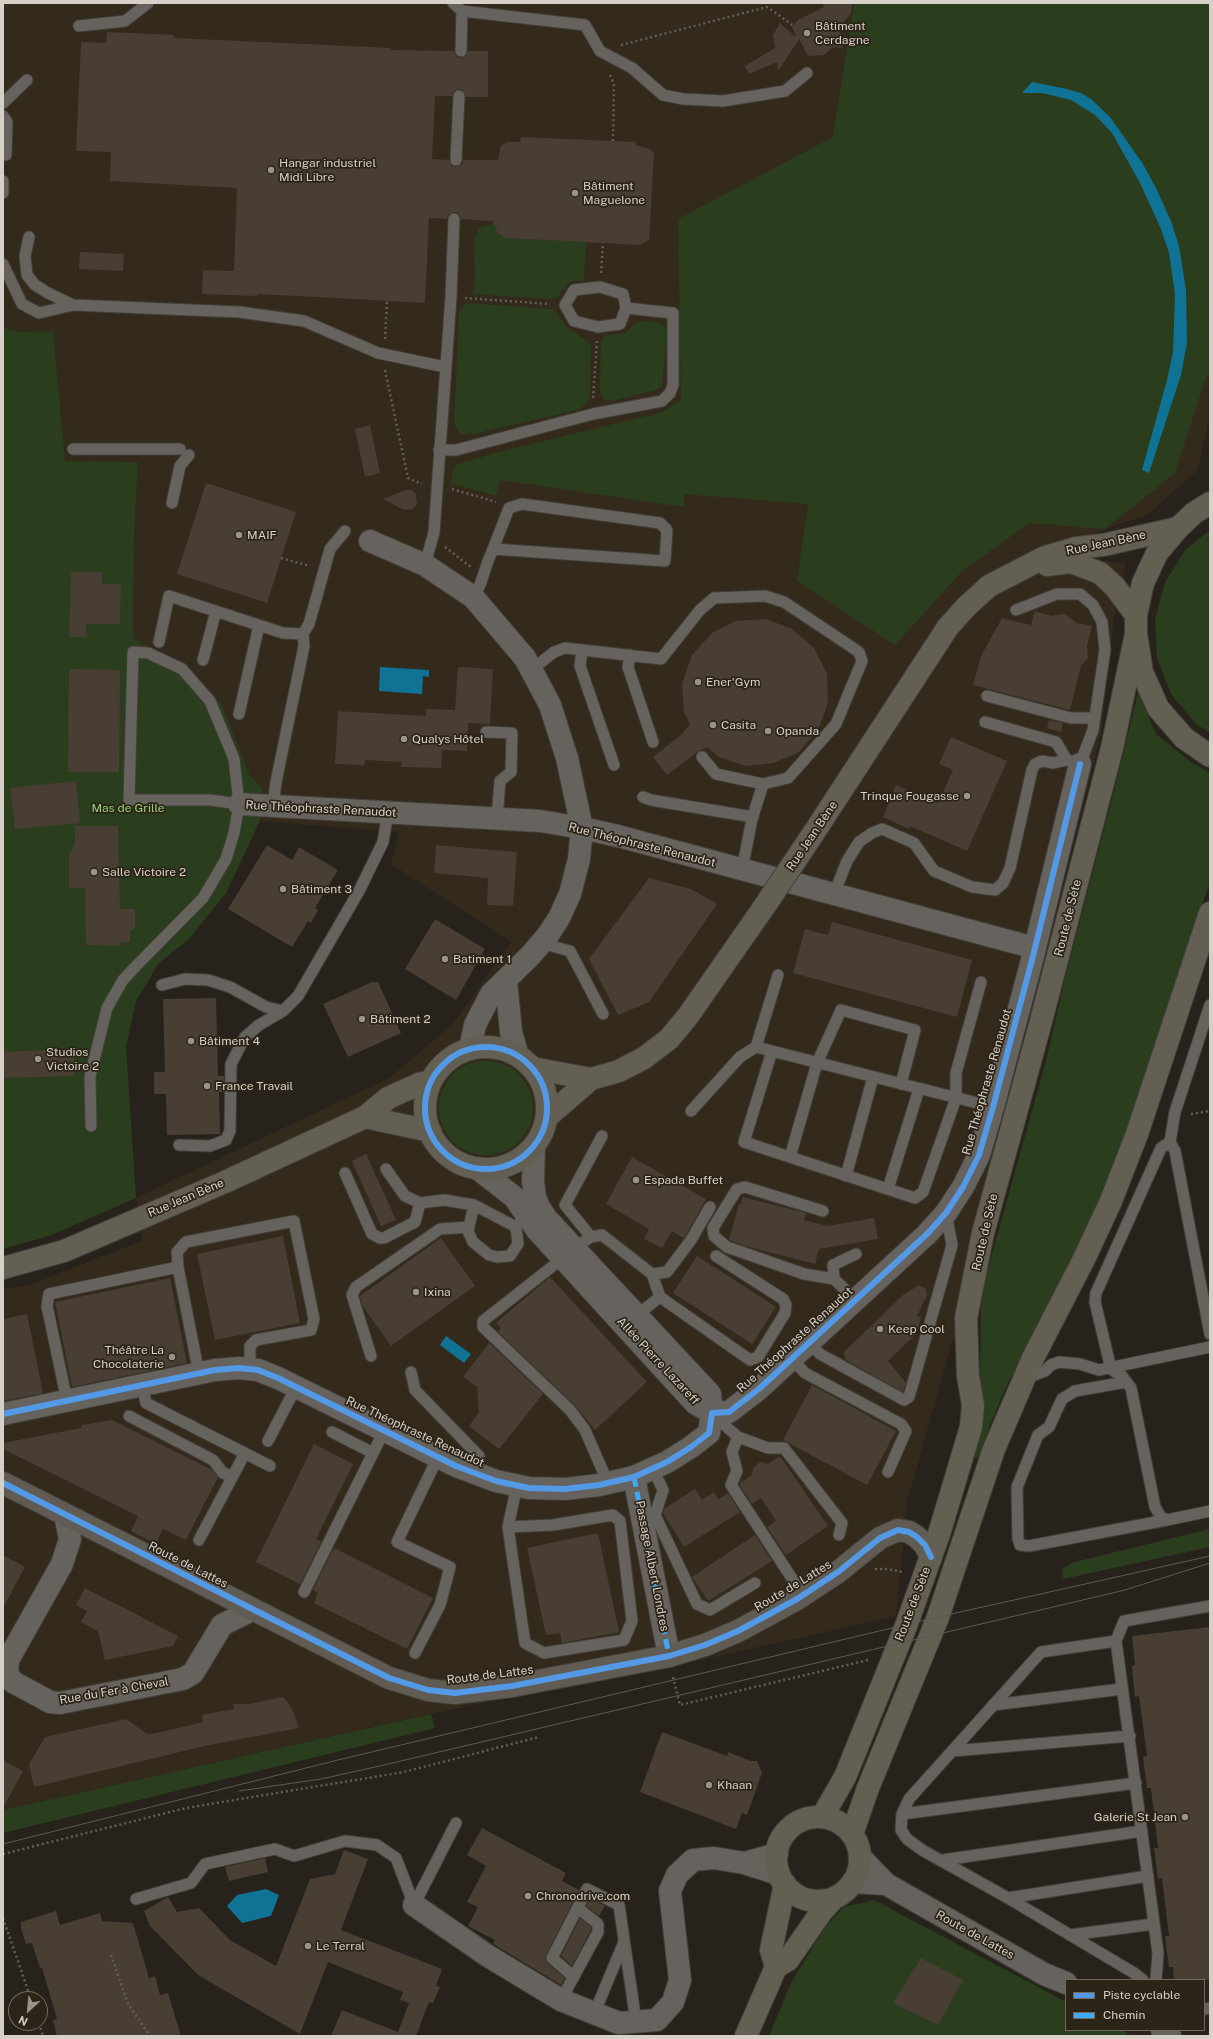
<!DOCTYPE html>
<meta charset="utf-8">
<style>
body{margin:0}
#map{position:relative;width:1213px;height:2039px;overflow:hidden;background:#27231c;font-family:"Public Sans",sans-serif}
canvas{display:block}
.frame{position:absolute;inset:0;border:4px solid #d6d0c8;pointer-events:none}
.legend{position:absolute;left:1065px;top:1979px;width:140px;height:52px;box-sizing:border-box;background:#2c2417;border:1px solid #70695e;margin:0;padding:5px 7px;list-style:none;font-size:12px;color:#d6d0c8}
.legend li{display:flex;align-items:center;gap:8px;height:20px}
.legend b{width:20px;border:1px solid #70695e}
.north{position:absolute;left:8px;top:1991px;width:40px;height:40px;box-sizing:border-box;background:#2c2417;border:1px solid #70695e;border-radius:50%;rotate:207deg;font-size:11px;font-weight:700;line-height:16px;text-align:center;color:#d6d0c8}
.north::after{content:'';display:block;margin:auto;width:14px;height:18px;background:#99938c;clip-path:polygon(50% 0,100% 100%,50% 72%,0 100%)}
</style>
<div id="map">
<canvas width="1213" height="2039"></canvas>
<div class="frame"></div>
<ul class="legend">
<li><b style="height:5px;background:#5399e6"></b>Piste cyclable</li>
<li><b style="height:5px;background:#3fa9f5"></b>Chemin</li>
</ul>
<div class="north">N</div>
</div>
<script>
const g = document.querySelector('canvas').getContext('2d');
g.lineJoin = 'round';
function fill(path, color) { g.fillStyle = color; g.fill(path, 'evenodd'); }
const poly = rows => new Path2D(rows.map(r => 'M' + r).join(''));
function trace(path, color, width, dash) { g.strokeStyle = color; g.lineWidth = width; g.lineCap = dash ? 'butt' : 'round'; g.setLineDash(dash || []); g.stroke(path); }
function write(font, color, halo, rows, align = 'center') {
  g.font = font + ' "Public Sans",sans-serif'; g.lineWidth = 3.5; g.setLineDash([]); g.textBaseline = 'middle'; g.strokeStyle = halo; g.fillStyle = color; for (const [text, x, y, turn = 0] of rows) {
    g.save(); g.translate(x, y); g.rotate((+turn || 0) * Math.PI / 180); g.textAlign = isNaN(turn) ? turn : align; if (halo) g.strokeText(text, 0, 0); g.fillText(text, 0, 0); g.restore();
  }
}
const industrial = poly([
 [3,3,1210,3,1210,411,1198,470,1147,515,1105,529,1046,557,1126,563,1114,616,1101,734,1051,931,1004,1158,907,1502,896,1616,683,1664,443,1711,3,1810,3,1289,32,1284,142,1241,136,1198,389,1078,452,1025,511,942,391,864,399,832,260,821,263,789,250,776,221,703,190,669,133,638,134,540,138,462,3,501]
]);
const green = poly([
 [854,3,1210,3,1210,370,1205,380,1175,473,1105,529,1030,523,963,570,895,645,797,581,808,504,684,494,684,507,500,480,496,496,450,483,455,465,498,452,660,413,681,400,678,219,833,137],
 [497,222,498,234,506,238,586,242,584,281,571,281,557,297,550,299,473,294,475,279,474,241,479,228],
 [466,303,553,309,567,327,591,344,590,397,581,409,473,434,460,434,454,424,459,312],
 [638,321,657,322,664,325,667,332,662,385,659,389,612,401,604,399,600,392,601,341,605,335,625,333],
 [3,328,22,332,53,331,65,461,138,462,134,540,133,638,190,669,221,703,250,776,263,789,260,821,226,893,189,939,159,963,136,1001,126,1047,136,1198,49,1236,3,1249],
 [1210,530,1210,733,1196,724,1171,694,1157,658,1155,619,1165,582,1186,549],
 [1138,693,1156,734,1191,762,1210,773,1210,883,1194,925,1130,1125,1110,1177,1087,1229,1007,1385,990,1425,980,1459,972,1456,980,1397,981,1307,987,1272,1046,1061,1066,974,1115,787],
 '439 1108a47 47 0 1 1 94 0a47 47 0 1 1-94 0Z',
 [1210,1529,1210,1547,1063,1579,1062,1569,1074,1562],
 [431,1714,435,1728,3,1833,3,1810],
 [874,1900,1066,2002,1066,2030,1121,2030,1132,2036,769,2036,791,1983,825,1927,844,1907]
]);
const water = poly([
 [1032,82,1067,89,1081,93,1091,99,1110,117,1143,164,1157,190,1171,221,1179,246,1186,290,1187,343,1181,375,1149,473,1142,470,1167,380,1173,352,1175,294,1169,253,1161,229,1140,183,1112,133,1095,115,1071,100,1042,93,1022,93],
 [380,667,429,670,429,677,423,676,422,694,379,691],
 [446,1336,471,1354,464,1363,440,1345],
 [266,1889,279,1895,271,1916,242,1923,227,1906,237,1895]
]);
const building = poly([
 [822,3,852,3,851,13,839,29,843,38,843,48,833,47,824,55,808,56,799,39,778,71,777,62,749,74,745,66,775,48,773,35,780,23,794,36,796,35,792,27,798,20,824,7],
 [107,32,174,35,174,38,391,48,391,50,454,51,457,57,460,58,465,57,468,51,488,51,488,97,466,97,463,90,459,89,453,92,452,96,435,96,432,159,449,160,452,166,456,167,462,164,463,160,498,160,501,146,507,142,520,142,521,137,636,142,636,145,649,149,654,153,649,240,640,245,506,238,498,234,493,221,461,219,458,213,454,212,448,215,447,219,429,218,425,303,298,296,257,294,257,296,202,294,203,270,234,271,237,188,110,181,111,152,76,151,81,42,106,43],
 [80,252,124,254,123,271,79,269],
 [370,425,380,473,365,477,355,429],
 [206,483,296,512,267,603,177,574],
 [406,490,412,490,416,495,417,503,413,509,404,510,383,499],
 [71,572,102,572,102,584,121,584,120,624,86,624,86,637,69,637],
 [1035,611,1051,616,1065,614,1077,623,1092,626,1087,646,1088,658,1081,666,1070,710,973,685,981,656,1002,618,1031,625],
 [766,619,792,629,814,648,827,674,828,703,818,730,799,752,774,763,745,766,719,757,707,747,696,753,667,775,653,757,681,735,690,724,684,712,682,684,692,655,712,633,736,621],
 [458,667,493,669,490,724,468,723,467,751,442,750,441,768,401,767,402,762,365,760,364,765,335,764,338,711,426,716,426,709,455,710],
 [69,669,120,670,119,772,68,772],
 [1049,720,1063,723,1061,732,1047,728],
 [951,737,1007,761,967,851,910,826,909,829,883,817,896,785,938,803,953,770,939,764],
 [76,781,80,823,15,829,10,788],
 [75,826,118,826,120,909,135,909,135,928,130,932,130,942,120,942,120,946,86,945,85,888,69,888,69,855,75,844],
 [267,845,292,860,299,847,338,870,315,908,318,910,311,923,308,921,292,947,228,909],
 [436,845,517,852,513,906,487,905,488,878,434,873],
 [649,878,691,889,717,904,649,1002,618,1015,589,959],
 [435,919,485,949,456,1000,405,969],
 [832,922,972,960,957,1017,793,973,805,929,828,935],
 [372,982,378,982,401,1033,348,1057,323,1004],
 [216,998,218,1076,224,1076,224,1092,219,1092,220,1134,167,1135,166,1094,154,1094,154,1072,165,1072,163,999],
 [74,1049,74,1076,3,1078,3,1052],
 [366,1154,396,1220,381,1226,352,1161],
 [632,1157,706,1199,684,1238,672,1231,662,1248,644,1239,649,1229,606,1204],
 [743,1197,806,1213,804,1220,827,1226,874,1218,878,1239,819,1249,815,1264,745,1246,729,1240,739,1204,741,1204],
 [283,1236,300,1323,215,1340,197,1254],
 [441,1238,475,1286,391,1346,362,1305,360,1296],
 [697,1256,776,1307,752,1344,673,1293],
 [550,1277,647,1382,595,1430,575,1405,498,1332,501,1328,496,1323],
 [170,1278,187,1363,72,1387,55,1302],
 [919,1285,926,1289,927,1295,917,1316,921,1317,917,1333,888,1361,906,1383,903,1392,846,1360,844,1352,903,1295],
 [27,1314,43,1393,3,1401,3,1319],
 [489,1343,543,1394,499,1449,469,1426,479,1412,477,1387,463,1377],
 [812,1385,896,1431,867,1485,783,1440],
 [112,1420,212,1470,218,1477,186,1540,163,1529,156,1544,131,1531,138,1516,3,1449,3,1443,81,1428,82,1425],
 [314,1444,353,1464,316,1539,321,1542,300,1584,256,1562],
 [780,1456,828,1526,786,1555,767,1527,776,1521,761,1498,752,1504,739,1484,752,1475,753,1468,760,1462,768,1464],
 [695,1489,702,1500,714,1492,718,1499,728,1493,740,1512,684,1547,663,1513,665,1508],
 [598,1533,619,1632,562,1643,560,1633,546,1635,527,1548],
 [755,1535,772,1561,708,1601,692,1577],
 [334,1548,433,1598,407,1649,314,1603,318,1593,313,1590],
 [3,1555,25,1567,3,1608],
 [85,1588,178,1636,173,1646,105,1660,98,1631,81,1622,87,1611,76,1605],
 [1210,1627,1210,1980,1174,1980,1173,1967,1169,1967,1165,1936,1169,1936,1162,1878,1158,1879,1154,1848,1158,1848,1151,1788,1147,1788,1143,1757,1147,1756,1139,1696,1135,1697,1132,1666,1135,1665,1132,1636],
 [283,1697,291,1707,299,1728,209,1745,34,1787,29,1764,45,1737,126,1719,147,1734,157,1733,203,1722,202,1715,234,1709,233,1704,249,1704],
 [662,1732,727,1756,728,1752,751,1761,757,1761,762,1773,747,1815,742,1813,736,1829,640,1792],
 [3,1760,23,1771,3,1808],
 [482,1828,566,1873,562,1881,579,1890,545,1957,547,1963,565,1978,561,1985,495,1945,493,1944,495,1940,468,1926,478,1907,467,1902,486,1866,467,1855],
 [344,1850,368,1859,341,1930,442,1969,436,1986,440,1987,433,2003,429,2002,416,2036,331,2036,342,2010,398,2032,409,2003,400,2000,403,1992,328,1962,300,2034,198,1975,150,1926,144,1911,168,1897,177,1912,199,1908,230,1940,276,1966,310,1879,335,1874],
 [265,1858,268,1872,229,1881,225,1867],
 [590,1898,605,1906,599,1916,586,1906],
 [56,1911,60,1925,100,1913,102,1921,133,1923,149,1978,155,1976,160,1995,168,1993,181,2036,57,2036,53,2020,57,2019,42,1968,40,1968,32,1943,26,1944,21,1928,21,1922],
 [580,1918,591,1927,591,1930,572,1966,561,1956],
 [921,1958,963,1980,938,2025,893,2003]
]);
const path = poly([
 [621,45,767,7,794,26],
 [610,75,614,84,613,141],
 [601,273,603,243],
 [465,298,550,304],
 [385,339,387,301],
 [385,370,408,478,422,484],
 [593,398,597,341],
 [452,489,496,502],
 [445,547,471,567],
 [281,558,310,566],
 [1191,1114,1210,1111],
 [875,1569,887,1569,904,1572],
 [673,1677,680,1705,868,1660,868,1662],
 [3,1854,186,1808,404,1772,539,1737],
 [3,1918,31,1999],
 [111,1955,128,2004,150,2036],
 [39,2023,43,2036]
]);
const lane = poly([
 [453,3,462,11,461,51],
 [462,11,585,25,600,51,632,68,663,95,683,99,723,101,785,91,807,73],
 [79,26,125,21,148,3],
 [3,103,27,80],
 [3,116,7,122,6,155],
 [456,160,459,96],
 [3,193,3,181],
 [29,237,25,256,27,275,35,285,48,293,73,305,239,312,304,321,378,353,445,367],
 [3,264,22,304,39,313,73,305],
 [73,449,180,449],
 [439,450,456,450,593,414,662,401,670,393,673,385,673,313,626,308,620,324,598,327,574,321,565,305,574,290,600,287,623,294,626,308],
 [172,503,180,466,189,455],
 [425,565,434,532,451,297,454,219],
 [473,597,480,585,488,561,493,549,509,508,522,504,660,523,667,530,665,561,493,549],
 [159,642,169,596,283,633,303,634],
 [582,650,580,666,614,765],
 [630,655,628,667,653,742],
 [203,660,216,611],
 [531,670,554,652,565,648,661,659,700,610,714,598,765,596,784,602,859,652,862,661,836,724,788,778,763,784],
 [987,696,1071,718,1095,718],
 [239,714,259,625],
 [985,722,1056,742,1067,760,1080,764,1093,730,1105,650,1102,622,1093,605,1080,594,1057,594,1016,610],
 [486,732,512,733,511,772,500,781,497,819],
 [702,757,716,774,763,784,752,819,742,870],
 [643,797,651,800,753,817],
 [273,806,276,782,304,646,303,634,309,624,330,549,345,531],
 [834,894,847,861,859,842,872,833,882,829,914,843,934,871,972,887,995,890,1003,883,1010,868,1032,770,1035,764,1042,761,1053,763,1067,760],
 [541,943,570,951,603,1014],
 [778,975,756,1047,993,1107],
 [162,985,185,979,208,980,230,987,266,1007,283,1011,298,996,359,891,383,842,388,812],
 [1210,1005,1175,1112,1170,1142,1175,1151,1210,1334],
 [772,1051,744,1142,915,1198,923,1192,956,1098,956,1073,981,982],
 [691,1111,740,1057,756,1047],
 [91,1126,90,1076,107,1008,123,980,136,966,203,898,226,859,234,833,239,804,210,800,129,800,133,652,148,653,182,669,210,701,234,759,239,804],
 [1170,1142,1161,1148,1096,1293,1095,1302,1111,1369,1122,1376,1131,1388,1155,1507,1161,1517,1167,1520,1210,1511],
 [179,1145,210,1146,226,1140,230,1131,231,1064,245,1037,259,1025,283,1011],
 [790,1157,817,1063,841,1010,915,1030,901,1084],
 [386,1169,405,1196,420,1203,444,1200,474,1205,516,1227,526,1216],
 [345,1173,372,1234,380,1238,384,1238,415,1222,420,1203],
 [846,1176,873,1077],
 [888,1189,919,1089],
 [474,1205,468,1231,473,1242,489,1255,497,1257,510,1256,518,1244,516,1227],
 [823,1211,745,1187,737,1189,713,1228,714,1236,727,1247,804,1274,834,1279],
 [591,1237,602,1235,652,1274,660,1297,750,1360,758,1357,785,1313,786,1305,783,1299,716,1256],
 [574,1248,591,1237,565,1205,602,1136],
 [856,1254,833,1265,834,1279,856,1300],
 [563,1258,483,1321,483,1327,570,1410,585,1430,608,1483],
 [652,1274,667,1272,691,1240,710,1207],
 [637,1315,660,1297],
 [809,1343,820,1354,904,1400,909,1397,952,1245,946,1213],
 [371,1356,352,1295,356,1287,440,1229,469,1227],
 [792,1359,805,1373,901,1424,906,1431,888,1472],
 [411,1372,415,1390,479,1456,476,1474],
 [199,1374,178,1267,177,1252,186,1242,294,1221,314,1319,311,1330,256,1340,250,1346,250,1369],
 [1025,1378,1045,1371,1051,1365,1059,1362,1080,1364,1099,1370,1210,1347],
 [1126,1382,1075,1391,1062,1399,1049,1427,1038,1435,1017,1487,1018,1539,1020,1545,1029,1546,1167,1520],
 [142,1386,146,1403,270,1466],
 [67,1401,47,1306,49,1294,178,1267],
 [712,1414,738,1437,732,1452,737,1471,731,1485,795,1583],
 [129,1416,213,1460,223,1473,233,1476],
 [332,1432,373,1453],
 [738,1437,768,1448,784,1448,842,1523,839,1535],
 [268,1441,296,1387],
 [653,1469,663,1490,655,1515,697,1604,710,1610,755,1583],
 [508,1527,553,1525,613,1515,620,1521,632,1621,624,1640,544,1653,525,1643,508,1527,517,1485],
 [199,1540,245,1453],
 [304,1592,384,1431],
 [1116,1641,1124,1621,1210,1606],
 [415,1653,440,1605,450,1567,397,1542,438,1457],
 [993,1705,1122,1689],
 [952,1751,1130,1736],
 [902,1814,1136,1783],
 [943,1860,1142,1831],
 [1008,1898,1148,1876],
 [136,1899,191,1883,205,1864,275,1849,294,1856,345,1841,377,1845,396,1858,414,1905],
 [414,1905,456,1823],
 [1070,1935,1154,1924],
 [574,1977,552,1958,587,1889,619,1905,636,2022],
 [1143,1980,1134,1973,1008,1898,922,1850,907,1839,901,1830,902,1814,909,1799,1041,1652,1116,1641,1158,1953,1156,1980],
 [561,2000,598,1932,598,1924,578,1908],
 [1204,2009,1210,2008],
 [594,2014,624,1942]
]);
const street = poly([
 [370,541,425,565,473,597,525,658,550,705,567,758,582,828,579,859,570,894,559,918,548,935,530,956,491,994,475,1025,470,1049],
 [239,804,540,821,582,828,618,836,1035,948],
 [506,980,511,1032,518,1056],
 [534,1147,533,1181,535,1197,539,1207,546,1218,710,1394,712,1413],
 [477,1168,514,1197,537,1230,684,1391,696,1404,712,1413],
 [3,1414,215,1370,239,1368,258,1370,278,1378,456,1466,496,1481,529,1488,565,1489,599,1485,634,1477,667,1462,691,1447,709,1433,712,1413,729,1412,760,1388,927,1234,946,1213,963,1187,979,1155,993,1107,1033,956,1080,764],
 [634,1477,669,1656],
 [65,1515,70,1539,62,1564,8,1660,7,1673,13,1682,50,1702,60,1703,183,1679,193,1673,222,1625,252,1610],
 [860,1857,886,1884,1044,1974,1066,1983],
 [744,1863,777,1854],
 [853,1882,886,1884],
 [414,1905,488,1956,561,2000,619,2023,657,2020,673,2002,680,1980,670,1891,677,1875,693,1860,714,1858,744,1863,779,1874],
 [1162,2030,1170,2036]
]);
const secondary = poly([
 [3,1483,389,1678,428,1690,455,1693,512,1686,669,1656,705,1645,738,1631,797,1599,838,1572,880,1538,898,1530,909,1532,917,1537,925,1545,931,1557]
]);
const primary = poly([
 [1210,503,1194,513,1178,528,1157,553,1143,583,1136,615,1136,634,1142,672,1158,708,1184,738,1210,756],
 [1047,565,1071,562,1100,573,1115,587,1136,615],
 [813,834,948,627,966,607,989,586,1045,557,1076,548,1103,545,1178,528],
 '425 1108a61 61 0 1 1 122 0a61 61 0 1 1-122 0Z',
 [532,1068,591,1079,619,1071,644,1058,669,1039,688,1016,764,907],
 [365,1117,430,1131],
 [547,1117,591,1079],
 [3,1268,64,1251,225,1182,365,1117,388,1098,419,1084,431,1081],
 [822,1817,845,1777,906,1626,939,1534,971,1427,973,1405,968,1376,966,1318,983,1233,1040,1025,1112,748,1136,634],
 '776 1859a42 42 0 1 1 84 0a42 42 0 1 1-84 0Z',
 [852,1834,868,1788,938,1617,994,1449,1033,1358,1085,1257,1111,1201,1137,1134,1210,913],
 [776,1967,771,1950,785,1884],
 [746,2036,776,1967,788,1960,822,1911,834,1898]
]);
const tram = poly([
 [239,1791,321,1779,384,1765,1125,1590,1210,1563],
 [3,1844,338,1760,938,1617,1210,1556]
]);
const primaryBridge = poly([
 [764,907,813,834]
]);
const quiet = poly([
 [634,1477,669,1656]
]);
const cycleway = poly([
 '425 1108a61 61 0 1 1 122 0a61 61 0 1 1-122 0Z',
 [3,1414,215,1370,239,1368,258,1370,278,1378,456,1466,496,1481,529,1488,565,1489,599,1485,634,1477,667,1462,691,1447,709,1433,712,1413,729,1412,760,1388,927,1234,946,1213,963,1187,979,1155,993,1107,1033,956,1080,764],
 [3,1483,389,1678,428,1690,455,1693,512,1686,669,1656,705,1645,738,1631,797,1599,838,1572,880,1538,898,1530,909,1532,917,1537,925,1545,931,1557]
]);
const markers = [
 [807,33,4,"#99938c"],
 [271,170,4,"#99938c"],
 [575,193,4,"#99938c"],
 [239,535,4,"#99938c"],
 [698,682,4,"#99938c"],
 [713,725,4,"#99938c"],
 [768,731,4,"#99938c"],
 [404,739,4,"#99938c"],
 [967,796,4,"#99938c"],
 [94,872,4,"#99938c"],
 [283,889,4,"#99938c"],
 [445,959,4,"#99938c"],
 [362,1019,4,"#99938c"],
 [191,1041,4,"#99938c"],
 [38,1059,4,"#99938c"],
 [207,1086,4,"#99938c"],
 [636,1180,4,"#99938c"],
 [416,1292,4,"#99938c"],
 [880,1329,4,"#99938c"],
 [172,1357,4,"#99938c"],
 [709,1785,4,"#99938c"],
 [1185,1817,4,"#99938c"],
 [528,1896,4,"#99938c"],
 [308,1946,4,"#99938c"]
];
const poiNames = [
 ["Bâtiment",815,26],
 ["Cerdagne",815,40],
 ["Hangar industriel",279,163],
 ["Midi Libre",279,177],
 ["Bâtiment",583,186],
 ["Maguelone",583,200],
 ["MAIF",247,535],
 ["Ener'Gym",706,682],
 ["Casita",721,725],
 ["Opanda",776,731],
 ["Qualys Hôtel",412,739],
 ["Trinque Fougasse",959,796,"right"],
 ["Salle Victoire 2",102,872],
 ["Bâtiment 3",291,889],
 ["Batiment 1",453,959],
 ["Bâtiment 2",370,1019],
 ["Bâtiment 4",199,1041],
 ["Studios",46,1052],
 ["Victoire 2",46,1066],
 ["France Travail",215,1086],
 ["Espada Buffet",644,1180],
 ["Ixina",424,1292],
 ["Keep Cool",888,1329],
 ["Théâtre La",164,1350,"right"],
 ["Chocolaterie",164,1364,"right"],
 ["Khaan",717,1785],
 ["Galerie St Jean",1177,1817,"right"],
 ["Chronodrive.com",536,1896],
 ["Le Terral",316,1946]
];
const streetNames = [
 ["Rue Jean Bène",1106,543,-12],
 ["Rue Théophraste Renaudot",321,809,3],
 ["Rue Jean Bène",812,836,-56],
 ["Rue Théophraste Renaudot",642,845,14],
 ["Route de Sète",1068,918,-76],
 ["Rue Théophraste Renaudot",987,1082,-74],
 ["Rue Jean Bène",186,1198,-23],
 ["Route de Sète",985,1232,-77],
 ["Rue Théophraste Renaudot",795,1340,-42],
 ["Allée Pierre Lazareff",658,1361,47],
 ["Rue Théophraste Renaudot",415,1432,25],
 ["Route de Lattes",188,1565,27],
 ["Passage Albert Londres",652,1566,79],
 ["Route de Lattes",793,1586,-31],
 ["Route de Sète",913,1604,-69],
 ["Route de Lattes",490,1675,-7],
 ["Rue du Fer à Cheval",114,1691,-10],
 ["Route de Lattes",975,1935,29]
];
const parkNames = [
 ["Mas de Grille",128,808]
];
fill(industrial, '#332a1c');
fill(green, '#2a3d1d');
fill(water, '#107295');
fill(building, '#483e33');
trace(lane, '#433f3a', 13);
trace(street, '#433f3a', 24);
trace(secondary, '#433f3a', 24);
trace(primary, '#433f3a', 24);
trace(path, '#625e58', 2.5, [2, 3]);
trace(lane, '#66625d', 11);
trace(street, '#66625d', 22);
trace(secondary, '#605c53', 22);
trace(primary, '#645f53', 22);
trace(tram, '#5d5953', 1);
trace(primaryBridge, '#433f3a', 24, []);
trace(primaryBridge, '#645f53', 22);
trace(quiet, '#3fa9f5', 5, [10, 5]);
trace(cycleway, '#5399e6', 6);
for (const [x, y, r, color] of markers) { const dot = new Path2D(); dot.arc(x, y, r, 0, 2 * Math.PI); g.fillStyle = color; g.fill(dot); trace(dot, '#2c2417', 1.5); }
write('12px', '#d6d0c8', '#2c2417', poiNames, 'left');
write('12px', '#d6d0c8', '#2c2417', streetNames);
write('12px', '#97d277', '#2c2417', parkNames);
</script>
